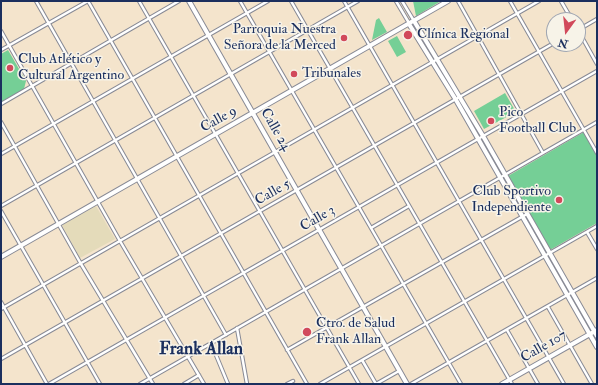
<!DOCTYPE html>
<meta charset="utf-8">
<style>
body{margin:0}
#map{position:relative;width:598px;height:385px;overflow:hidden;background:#f4e4cc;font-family:"IM FELL Double Pica",serif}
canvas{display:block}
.frame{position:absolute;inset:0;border:2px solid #1b2f5e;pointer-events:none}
.north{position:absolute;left:546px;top:12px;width:40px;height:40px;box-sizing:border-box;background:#f7f3e8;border:1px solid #9fa5b1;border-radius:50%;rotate:195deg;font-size:11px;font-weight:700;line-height:16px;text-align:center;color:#1b2f5e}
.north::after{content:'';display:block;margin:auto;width:14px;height:18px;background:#d1495b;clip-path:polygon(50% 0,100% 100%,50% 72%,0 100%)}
</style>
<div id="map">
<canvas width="598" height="385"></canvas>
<div class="frame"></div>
<div class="north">N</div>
</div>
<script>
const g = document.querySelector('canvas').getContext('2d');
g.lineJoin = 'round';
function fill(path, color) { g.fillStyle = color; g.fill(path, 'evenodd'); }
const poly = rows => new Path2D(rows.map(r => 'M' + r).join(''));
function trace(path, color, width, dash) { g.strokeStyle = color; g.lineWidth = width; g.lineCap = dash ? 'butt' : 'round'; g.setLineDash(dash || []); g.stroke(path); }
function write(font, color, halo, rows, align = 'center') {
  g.font = font + ' "IM FELL Double Pica",serif'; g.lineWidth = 3; g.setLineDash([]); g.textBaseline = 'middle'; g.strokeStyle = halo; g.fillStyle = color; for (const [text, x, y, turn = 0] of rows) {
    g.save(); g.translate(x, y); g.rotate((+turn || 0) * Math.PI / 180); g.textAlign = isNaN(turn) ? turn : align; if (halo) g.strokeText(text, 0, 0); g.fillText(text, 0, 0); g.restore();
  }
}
const built = poly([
 [96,206,115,239,80,258,62,225]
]);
const green = poly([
 [413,1,441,1,416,16],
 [379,18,387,32,372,40,376,20],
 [397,36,406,52,397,57,388,41],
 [8,50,26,81,24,89,1,102,1,54],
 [505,93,516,112,484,129,474,111],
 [584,132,597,156,597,223,550,250,508,176]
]);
const street = poly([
 [36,1,226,335],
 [88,1,307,384],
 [139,1,359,384],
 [240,1,461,384],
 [291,1,512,384],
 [344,1,564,384],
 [396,1,409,23],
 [402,1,414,21],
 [458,1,543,153],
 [510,1,597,153],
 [561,1,572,20],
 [578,30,597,64],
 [578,30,597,19],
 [1,31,120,241,204,384],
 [1,50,88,1],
 [1,104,179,1],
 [1,122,81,264,153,384],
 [1,154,268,1],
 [1,206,358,1],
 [1,211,100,384],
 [371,228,409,206],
 [587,232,597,249],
 [1,302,47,384],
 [548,307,592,384],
 [1,309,539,1],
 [237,328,247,384],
 [507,330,538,384],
 [211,343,228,384],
 [287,350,527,214],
 [1,359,554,43],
 [362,360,376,384],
 [49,384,597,71],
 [140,384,597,122],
 [184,384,199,375],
 [287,384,293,381],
 [320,384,597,226],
 [376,384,399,371],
 [411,384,597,278]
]);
const secondary = poly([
 [189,1,407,384],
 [414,21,483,136,597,336],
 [409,24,456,100,597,347],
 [1,257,448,1],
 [502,384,597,330]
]);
const markers = [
 [408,35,5,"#d1495b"],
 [344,38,4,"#d1495b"],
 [10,68,4,"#d1495b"],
 [294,74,4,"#d1495b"],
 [491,121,4,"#d1495b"],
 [559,200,4,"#d1495b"],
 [307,332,5,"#d1495b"]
];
const poiNames = [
 ["Parroquia Nuestra",336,30,"right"],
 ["Señora de la Merced",336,46,"right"],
 ["Clínica Regional",417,35],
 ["Club Atlético y",18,60],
 ["Cultural Argentino",18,76],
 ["Tribunales",302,74],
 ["Pico",499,113],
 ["Football Club",499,129],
 ["Club Sportivo",551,192,"right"],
 ["Independiente",551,208,"right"],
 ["Ctro. de Salud",316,324],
 ["Frank Allan",316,340]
];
const streetNames = [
 ["Calle 9",219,120,-29],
 ["Calle 24",275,130,60],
 ["Calle 5",273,193,-30],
 ["Calle 3",318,219,-30],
 ["Calle 107",544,347,-30]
];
const districtNames = [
 ["Frank Allan",201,350]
];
fill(built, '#e4dbba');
fill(green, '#75cf96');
trace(street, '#888a95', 4.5);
trace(secondary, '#888a95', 6);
trace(street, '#fff', 2.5);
trace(secondary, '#fff', 4);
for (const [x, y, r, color] of markers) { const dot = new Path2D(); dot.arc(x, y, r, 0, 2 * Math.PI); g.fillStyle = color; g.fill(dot); trace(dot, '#f7f3e8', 1.5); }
write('14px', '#1b2f5e', '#f7f3e8', poiNames, 'left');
write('14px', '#1b2f5e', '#f7f3e8', streetNames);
write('bold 18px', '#1b2f5e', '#f7f3e8', districtNames);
</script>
